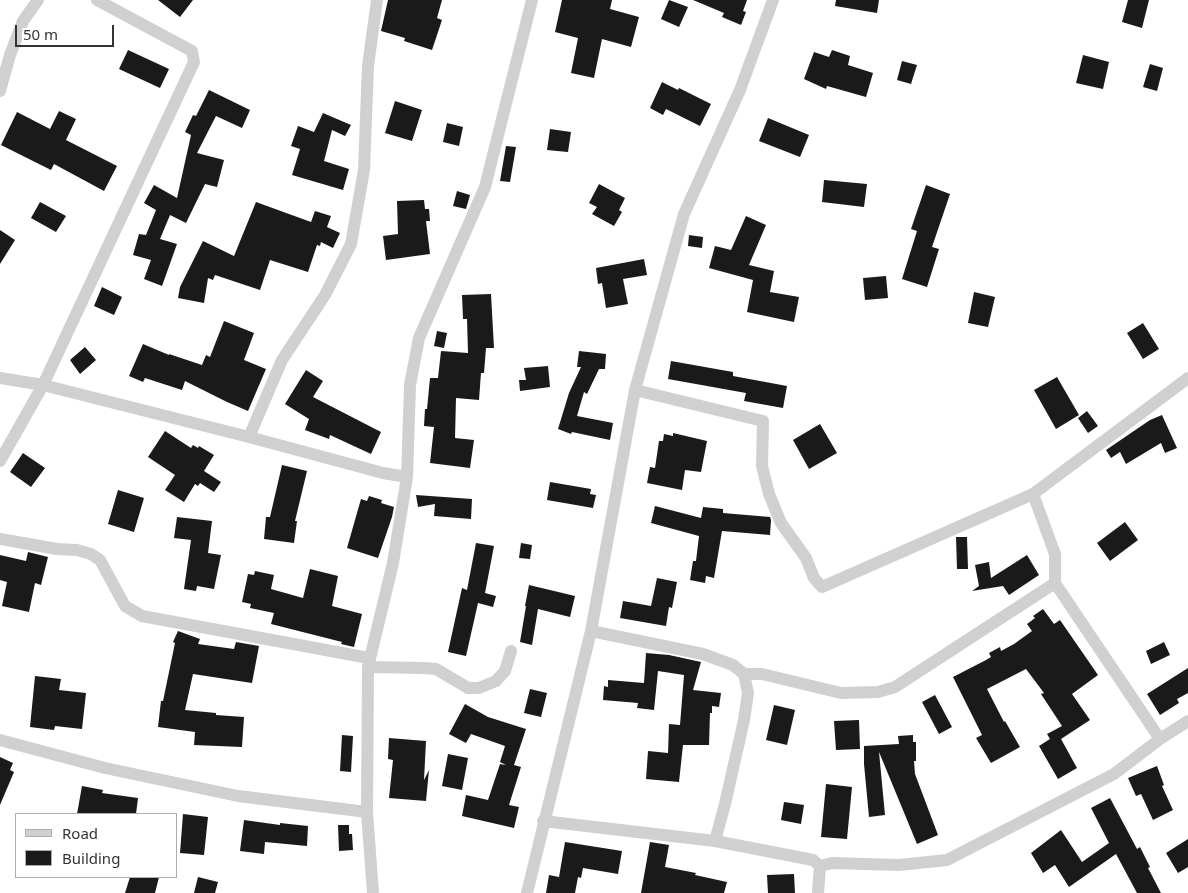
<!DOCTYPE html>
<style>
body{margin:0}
#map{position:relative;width:1188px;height:893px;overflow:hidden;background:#fff;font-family:"Noto Sans",sans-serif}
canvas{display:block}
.legend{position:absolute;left:15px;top:813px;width:162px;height:65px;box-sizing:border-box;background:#fff;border:1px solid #adadad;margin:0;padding:6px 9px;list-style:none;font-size:15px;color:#333}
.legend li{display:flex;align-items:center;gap:10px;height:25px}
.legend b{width:25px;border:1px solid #adadad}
.scale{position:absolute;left:15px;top:25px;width:99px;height:22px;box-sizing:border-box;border:2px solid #333;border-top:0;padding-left:6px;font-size:15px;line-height:18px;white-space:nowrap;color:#333;-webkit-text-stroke:4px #fff;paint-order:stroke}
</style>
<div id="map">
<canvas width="1188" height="893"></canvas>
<ul class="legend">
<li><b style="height:6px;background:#d0d0d0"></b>Road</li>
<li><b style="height:14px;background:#1a1a1a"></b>Building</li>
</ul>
<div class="scale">50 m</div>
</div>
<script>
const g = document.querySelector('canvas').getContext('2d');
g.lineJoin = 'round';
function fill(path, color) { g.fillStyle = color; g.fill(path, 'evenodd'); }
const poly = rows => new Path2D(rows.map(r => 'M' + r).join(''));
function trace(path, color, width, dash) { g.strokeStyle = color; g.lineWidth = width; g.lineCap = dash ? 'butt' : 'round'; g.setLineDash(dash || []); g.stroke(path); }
const building = poly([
 [158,0,193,0,180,17],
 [388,0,442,0,437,18,442,20,432,50,404,41,405,38,381,31],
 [562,0,612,0,610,9,639,17,631,47,602,39,594,78,571,73,578,38,555,32],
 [669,0,688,7,679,27,661,19],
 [693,0,747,0,743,11,746,12,741,25,722,17,724,13],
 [836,0,879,0,877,13,835,6],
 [1128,0,1149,0,1142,28,1122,22],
 [128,50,169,69,160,88,119,69],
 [832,50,850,56,848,65,873,73,866,97,827,86,826,89,804,79,814,52,829,57],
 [1083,55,1109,62,1103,89,1076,83],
 [902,61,917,65,911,84,897,80],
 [1150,64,1163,68,1157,91,1143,87],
 [662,82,678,90,679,88,711,104,700,126,666,109,663,115,650,108],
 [209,90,250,110,242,128,216,116,197,153,224,160,217,187,205,184,186,223,170,215,160,239,177,244,162,286,144,279,151,260,133,255,139,234,146,235,156,210,144,203,154,185,177,198,191,135,185,132,193,115,196,116],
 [395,101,422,110,412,141,385,133],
 [59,111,76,119,66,140,117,166,104,191,54,164,51,170,1,145,17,112,50,129],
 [323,113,351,125,345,136,332,130,324,161,349,169,343,190,292,175,300,149,291,146,298,126,314,132],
 [768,118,809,135,800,157,759,141],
 [447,123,463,127,459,146,443,142],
 [550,129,571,132,568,152,547,150],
 [506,146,516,147,510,182,500,181],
 [824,180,867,184,864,207,822,202],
 [599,184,625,198,619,210,622,212,614,226,592,214,597,207,589,203],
 [926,185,950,194,932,247,939,249,927,287,902,279,917,231,911,229],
 [457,191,470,195,466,209,453,206],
 [424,200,425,209,429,209,430,221,426,221,430,254,386,260,383,236,398,234,397,201],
 [40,202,66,216,56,232,31,218],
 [256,202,311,222,315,211,331,216,327,227,340,233,333,248,321,242,320,246,317,245,308,272,270,260,260,290,215,275,213,280,208,278,204,303,178,298,180,287,203,241,234,256],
 [746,216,766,225,749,265,774,271,770,292,799,297,794,322,747,312,753,280,709,268,715,246,731,250],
 [0,230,15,240,0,264],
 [689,235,703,237,702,248,688,246],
 [644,259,647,275,623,279,628,304,606,308,602,283,598,284,596,268],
 [886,276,888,298,865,300,863,278],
 [102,287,122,297,114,315,94,306],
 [974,292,995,297,988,327,968,323],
 [491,294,494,348,486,348,484,373,481,373,479,400,456,398,455,438,474,440,470,468,430,463,434,427,424,426,425,409,427,409,430,378,438,378,441,351,468,353,467,319,463,319,462,295],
 [224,321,254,333,244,360,266,369,248,411,227,402,185,381,182,390,145,378,143,382,129,376,143,344,169,355,169,354,202,365,206,355,210,357],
 [1143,323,1159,349,1143,359,1127,333],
 [437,331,447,333,444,348,434,346],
 [85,347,96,360,80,374,70,360],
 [579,351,606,354,605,369,599,369,587,394,584,392,577,416,613,423,610,440,572,432,571,434,558,429,569,393,581,367,577,367],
 [671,361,733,372,733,376,787,386,783,408,744,401,746,393,668,379],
 [548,366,550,387,520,391,519,380,526,380,524,368],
 [306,370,323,381,313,397,381,432,371,454,330,435,329,439,305,430,309,419,285,404],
 [1057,377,1079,415,1056,429,1034,390],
 [1087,411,1098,426,1088,433,1078,418],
 [1162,415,1177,448,1165,453,1161,443,1126,464,1120,452,1111,458,1106,450,1150,420],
 [820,424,837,453,809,469,793,440],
 [165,431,191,448,193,445,198,448,199,446,214,455,204,471,221,482,214,492,200,483,198,486,195,484,184,502,165,490,175,475,148,457],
 [673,433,707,441,701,472,685,470,682,490,647,483,650,467,655,468,659,441,663,441,664,434,673,436],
 [23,453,45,468,31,487,10,472],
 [282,465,307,471,295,521,297,521,294,543,264,539,266,517,270,517],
 [550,482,591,489,590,494,596,495,593,508,547,500],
 [118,490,144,498,134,532,108,524],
 [416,495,472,499,471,519,434,516,435,504,418,507],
 [369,496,382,500,381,503,394,507,392,517,378,558,347,548,361,499,367,501],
 [655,506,701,518,703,507,723,509,723,513,770,517,771,520,770,535,722,531,714,578,706,576,705,583,690,580,693,561,696,561,699,536,651,523],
 [177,517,212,521,208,553,221,555,214,589,197,586,196,591,184,589,191,540,174,538],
 [1125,522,1138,540,1110,561,1097,543],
 [956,537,967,537,968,569,957,569],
 [476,543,494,546,485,593,496,596,493,607,478,603,466,656,448,652,462,588,467,590],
 [521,543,532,545,530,559,519,558],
 [28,552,48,557,41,585,35,583,29,612,2,606,7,582,0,580,0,555,26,561],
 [1027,555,1039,575,1009,595,1003,586,972,591,979,586,975,565,989,562,991,578],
 [310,569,338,576,332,606,362,614,354,647,341,644,342,642,271,624,274,613,250,608,251,604,242,602,248,574,254,575,255,571,274,575,271,589,303,598],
 [657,578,677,582,672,608,669,607,666,626,620,618,623,601,651,606],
 [529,585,575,596,570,617,538,609,532,645,520,642,526,606,525,606],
 [1043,609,1054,624,1060,620,1098,675,1072,694,1090,720,1061,739,1077,768,1058,779,1039,746,1050,739,1047,734,1062,726,1041,694,1044,693,1026,669,987,689,1004,722,1005,721,1020,747,991,763,976,738,982,735,953,677,986,660,991,657,989,653,1000,647,1001,651,1014,644,1032,631,1027,624,1035,618,1033,616],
 [178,631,200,639,198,644,234,649,236,642,259,646,252,683,193,674,185,710,216,713,216,715,244,717,242,747,194,745,195,732,158,727,161,701,163,701,175,643,173,642],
 [1164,642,1170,655,1151,664,1146,651],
 [646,653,669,655,701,662,693,690,721,693,719,707,712,706,712,713,710,713,709,745,683,745,679,782,646,779,648,751,668,753,669,724,680,725,684,675,658,671,654,710,637,708,638,703,603,700,604,686,608,687,608,680,644,683],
 [1188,668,1188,693,1177,699,1179,703,1160,715,1147,694],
 [35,676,61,679,59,690,86,693,82,729,55,726,54,730,30,727],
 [530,689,547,693,541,717,524,713],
 [935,695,952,727,939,734,922,702],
 [465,704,488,717,526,729,514,765,521,767,509,805,519,807,514,828,462,816,466,795,488,800,500,764,506,765,500,762,505,746,471,734,466,743,449,734],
 [774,705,795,710,787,745,766,740],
 [859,720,860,749,836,750,834,721],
 [342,735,353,736,351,772,340,771],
 [913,735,913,742,916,742,916,761,914,761,915,774,938,835,917,844,879,752,885,815,869,817,864,764,864,746,899,744,898,736],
 [389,738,426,741,424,780,429,770,426,801,389,798,393,760,388,759],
 [448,754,468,758,462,790,442,786],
 [0,757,13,763,10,770,14,772,0,805],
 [1157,766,1164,785,1162,786,1173,810,1153,820,1141,794,1136,796,1128,778],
 [826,784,852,787,847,839,821,837],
 [82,786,103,790,102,793,138,798,136,814,77,814],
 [1110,798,1137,849,1140,847,1150,867,1148,868,1161,893,1137,893,1116,854,1069,887,1055,865,1043,873,1031,853,1061,830,1082,862,1109,843,1091,808],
 [784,802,804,805,801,824,781,820],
 [183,814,208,817,204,855,180,853],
 [244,820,280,825,280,823,308,826,307,846,265,842,264,854,240,851],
 [338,825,349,825,349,834,352,834,353,850,339,851],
 [1188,839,1188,867,1178,873,1166,853],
 [565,842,622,851,618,874,583,868,581,878,578,877,575,893,546,893,549,875,559,877],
 [650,842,669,845,665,867,696,873,695,875,727,882,724,893,641,893],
 [794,874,795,893,768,893,767,875],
 [130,877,159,877,155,893,125,893],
 [198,877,218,882,215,893,194,893]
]);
const minor = poly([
 [0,91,10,55,23,21,38,0],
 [0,378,43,385,249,437,383,473,407,477],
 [635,390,763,421,762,466,769,494,781,523,806,558,814,578,822,587,1033,494,1188,378],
 [249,437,282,360,325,295,351,244,364,170,368,66,377,0],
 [0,461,43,385,194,62,192,51,97,0],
 [1033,494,1055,554,1055,583,1160,739],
 [0,539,57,549,77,550,91,554,100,560,125,606,142,616,369,658],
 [368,667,424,668,436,669,468,688,479,688,496,681,505,671,511,651],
 [744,674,762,674,841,693,878,692,895,687,1055,583],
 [0,740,105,768,238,796,367,812],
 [543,821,715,841,725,804,744,720,748,693,744,674,733,665,703,654,591,631],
 [715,841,813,860,820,866],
 [820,866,832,863,899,865,947,860,1114,774,1160,739,1188,721],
 [373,893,367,812,368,667,393,563,407,477,410,385,419,338,485,187,532,0],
 [527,893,591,631,635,390,684,214,740,90,773,0],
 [818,893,820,866]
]);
fill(building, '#1a1a1a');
trace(minor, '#d0d0d0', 12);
</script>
